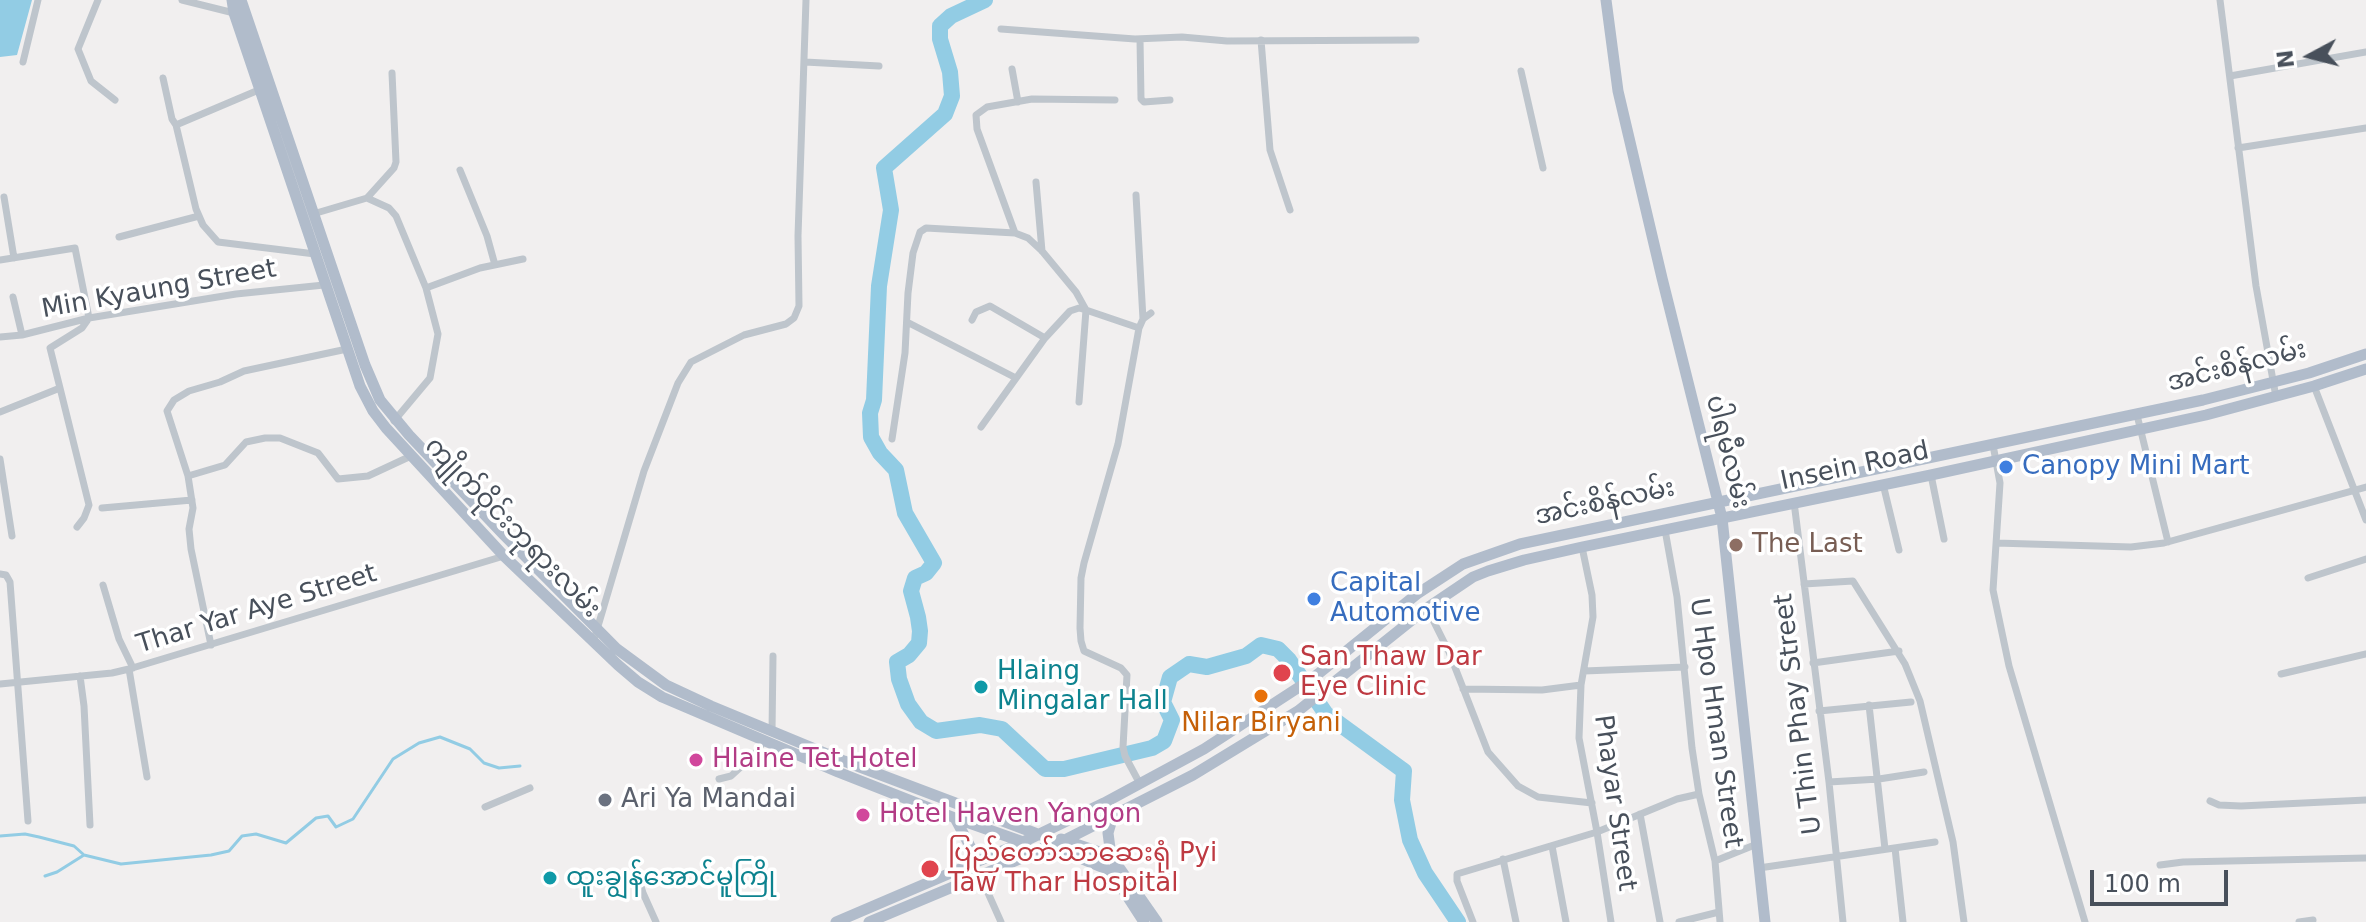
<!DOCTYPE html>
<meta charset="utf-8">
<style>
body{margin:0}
#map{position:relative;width:2366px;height:922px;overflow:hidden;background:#f1efef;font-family:"DejaVu Sans",sans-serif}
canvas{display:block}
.north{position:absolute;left:2270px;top:16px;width:80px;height:80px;-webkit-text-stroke:6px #fff;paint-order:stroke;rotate:263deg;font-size:22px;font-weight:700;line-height:32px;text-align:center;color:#48505b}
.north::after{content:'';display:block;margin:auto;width:28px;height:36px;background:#48505b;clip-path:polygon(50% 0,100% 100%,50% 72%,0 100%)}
.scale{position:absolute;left:2090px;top:870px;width:138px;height:36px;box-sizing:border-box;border:4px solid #48505b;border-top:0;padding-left:10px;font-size:24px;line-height:28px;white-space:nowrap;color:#48505b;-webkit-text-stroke:6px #fff;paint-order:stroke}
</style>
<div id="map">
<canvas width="2366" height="922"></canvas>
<div class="north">N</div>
<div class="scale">100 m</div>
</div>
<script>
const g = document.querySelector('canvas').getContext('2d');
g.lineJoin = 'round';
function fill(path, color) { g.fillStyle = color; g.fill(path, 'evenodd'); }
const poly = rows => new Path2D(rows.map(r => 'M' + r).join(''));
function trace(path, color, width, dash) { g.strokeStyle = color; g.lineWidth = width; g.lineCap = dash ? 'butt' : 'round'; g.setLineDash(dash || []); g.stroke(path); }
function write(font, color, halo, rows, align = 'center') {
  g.font = font + ' "DejaVu Sans","Noto Sans Myanmar",sans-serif'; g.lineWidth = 7; g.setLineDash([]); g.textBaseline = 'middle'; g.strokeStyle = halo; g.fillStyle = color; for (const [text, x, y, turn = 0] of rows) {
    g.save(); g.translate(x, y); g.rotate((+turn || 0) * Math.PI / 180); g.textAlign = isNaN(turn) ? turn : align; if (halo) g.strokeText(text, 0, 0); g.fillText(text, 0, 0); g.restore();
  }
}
const water = poly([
 [0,0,32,0,17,55,0,57]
]);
const stream = poly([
 [0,836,25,834,39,837,74,846,84,855],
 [45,876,57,872,84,855,121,864,211,855,229,851,242,836,256,834,286,843,316,818,328,816,336,827,353,819,393,759,419,743,440,737,470,749,484,763,499,768,520,766]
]);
const river = poly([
 [985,0,951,16,940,26,940,39,950,72,952,96,945,114,884,168,891,210,879,286,874,400,870,413,871,437,880,453,896,470,905,513,934,563,926,573,915,578,911,591,918,617,920,631,919,643,909,655,897,662,899,679,908,704,921,722,936,731,980,725,1002,729,1045,769,1064,769,1152,748,1164,741,1172,720,1163,702,1170,677,1189,664,1207,667,1246,656,1261,645,1278,649,1289,660,1326,714,1404,771,1402,800,1410,840,1425,873,1458,922]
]);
const street = poly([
 [98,0,78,49,91,81,115,100],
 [182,0,234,13],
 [2220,0,2256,286,2276,397],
 [1001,29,1135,39,1182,37,1227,41,1416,40],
 [1140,39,1141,99,1144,102,1170,100],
 [1261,40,1270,150,1290,210],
 [23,62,38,0],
 [805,62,879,66],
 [1012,69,1018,102],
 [1521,71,1543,168],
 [2230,76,2366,52],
 [163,78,172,119,176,125,196,209,203,225,218,242,315,254],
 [176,125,261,89],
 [2238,148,2366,128],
 [460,170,487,236,495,265],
 [1036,182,1042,251],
 [1136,195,1143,319],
 [4,197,14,258],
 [367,198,389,208,396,216,426,288,438,334,430,378,394,421],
 [313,214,367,198,394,168,396,162,392,73],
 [1015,233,977,129,976,115,987,107,1032,99,1115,100],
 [119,237,199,216],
 [0,260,75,248,89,318,82,328,50,348,60,388],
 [426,288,480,268,523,259],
 [13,297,22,335],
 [972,320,976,312,990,306,1045,338],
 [907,322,1016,378],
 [0,337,22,335,89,318,236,294,324,285],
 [2314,386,2366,520],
 [0,412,60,388,89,505,84,518,77,527],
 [2137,415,2168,542],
 [981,427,1045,338,1070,311,1079,308,1086,310,1139,328],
 [892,439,905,353,908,293,913,253,920,232,926,228,1015,233,1028,238,1042,251,1076,292,1086,310,1079,402],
 [1993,445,2000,483,1993,590,2009,666,2085,922],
 [0,459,12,536],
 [1931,475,1944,539],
 [188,476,225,465,246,442,265,438,280,438,318,453,338,479,368,476,411,456],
 [1883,484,1899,550],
 [1794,502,1829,782,1843,922],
 [102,508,192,500],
 [1665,530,1677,597,1692,748,1699,794,1715,861,1720,922],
 [1996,543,2131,547,2164,543,2366,487],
 [1582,547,1592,595,1593,617,1581,685,1579,738,1597,832,1611,922],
 [0,574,6,575,10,582,28,821],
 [2308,578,2366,559],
 [1804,584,1853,581,1905,664,1920,701,1953,842,1964,922],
 [103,585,119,639,133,668],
 [1427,608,1449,652,1488,752,1518,786,1538,797,1592,803],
 [593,643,644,471,678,383,691,362,744,335,786,324,794,318,799,306,798,236,806,0],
 [211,645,191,549,189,529,193,508,188,476,167,411,174,400,189,391,220,382,244,371,347,349],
 [1813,663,1899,651],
 [129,669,147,777],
 [1584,671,1685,667],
 [2281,674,2366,654],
 [80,676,84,706,90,825],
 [0,684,112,673,129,669,504,556],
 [1463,689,1542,690,1581,685],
 [1869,705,1885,849],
 [1819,711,1911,702],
 [772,732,773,656],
 [719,779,731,776,754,755,764,741],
 [1829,782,1879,779,1924,772],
 [1140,784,1125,756,1123,747,1127,675,1121,668,1084,651,1081,641,1080,628,1081,578,1084,563,1118,444,1139,328,1143,319,1151,313],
 [2210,801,2219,805,2241,806,2366,800],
 [485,807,530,788],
 [1640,814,1660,922],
 [1552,846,1566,922],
 [1895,848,1903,922],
 [1503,859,1516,922],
 [1715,861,1757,844],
 [2160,865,2183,862,2366,858],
 [635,866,643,893,656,922],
 [1759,868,1935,842],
 [980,875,1001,922],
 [1473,922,1457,881,1457,874,1597,832,1677,799,1699,794],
 [1679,922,1719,912],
 [2299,922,2313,920]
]);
const primary = poly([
 [232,0,234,13,360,386,373,411,386,428,504,556,618,665,638,682,662,697,838,772,955,818,1026,843],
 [241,0,365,365,380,400,409,435,502,533,617,649,666,685,711,706,844,761,1040,835],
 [1606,0,1618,91,1662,278,1722,518,1765,922],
 [955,818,972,850,969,864],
 [1061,839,1111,856,1157,922],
 [1043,848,1075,856,1111,871,1144,922],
 [1111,856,1108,833,1113,816],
 [836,922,1023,842,1104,803,1204,749,1313,678,1417,594,1463,564,1520,544,2203,400,2309,373,2366,354],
 [869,922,1065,840,1193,775,1298,711,1427,608,1473,577,1488,571,1524,560,1582,547,1931,475,2206,415,2314,386,2366,369]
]);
const markers = [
 [2006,467,8,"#3f7fe0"],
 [1736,545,8,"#8d6e63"],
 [1314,599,8,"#3f7fe0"],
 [1282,673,10,"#e0444e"],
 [981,687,8,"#0f9aa8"],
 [1261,696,8,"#e8710a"],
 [696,760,8,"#d1479c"],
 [605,800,8,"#6b7280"],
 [863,815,8,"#d1479c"],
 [930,869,10,"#e0444e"],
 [550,878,8,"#0f9aa8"]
];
const streetNames = [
 ["Min Kyaung Street",159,290,-10],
 ["အင်းစိန်လမ်း",2237,367,-14],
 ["ပါရမီလမ်း",1727,452,76],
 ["Insein Road",1855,467,-12],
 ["အင်းစိန်လမ်း",1605,503,-12],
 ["ကျိုက်ဝိုင်းဘုရားလမ်း",512,528,46],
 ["Thar Yar Aye Street",257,610,-17],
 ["U Thin Phay Street",1799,714,-97],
 ["U Hpo Hman Street",1715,723,82],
 ["Phayar Street",1614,803,82]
];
const shopNames = [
 ["Canopy Mini Mart",2022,467],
 ["Capital",1330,584],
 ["Automotive",1330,614]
];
const educationNames = [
 ["The Last",1752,545]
];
const healthNames = [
 ["San Thaw Dar",1300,658],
 ["Eye Clinic",1300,688],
 ["ပြည်တော်သာဆေးရုံ Pyi",948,854],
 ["Taw Thar Hospital",948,884]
];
const cultureNames = [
 ["Hlaing",997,672],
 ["Mingalar Hall",997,702],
 ["ထူးချွန်အောင်မူကြို",566,878]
];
const foodNames = [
 ["Nilar Biryani",1261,724]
];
const hotelNames = [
 ["Hlaine Tet Hotel",712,760],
 ["Hotel Haven Yangon",879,815]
];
const worshipNames = [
 ["Ari Ya Mandai",621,800]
];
fill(water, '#92cce4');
trace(stream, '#92cce4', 3);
trace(river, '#92cce4', 16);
trace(street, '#bec5cc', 7);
trace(primary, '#b1bccb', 11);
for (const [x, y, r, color] of markers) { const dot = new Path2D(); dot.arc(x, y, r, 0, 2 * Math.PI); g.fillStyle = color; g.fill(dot); trace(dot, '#fff', 3); }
write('26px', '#48505b', '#fff', streetNames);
write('26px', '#366cbe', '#fff', shopNames, 'left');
write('26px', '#785e54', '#fff', educationNames, 'left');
write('26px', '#be3a42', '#fff', healthNames, 'left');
write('26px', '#0d838f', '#fff', cultureNames, 'left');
write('26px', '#c56008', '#fff', foodNames);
write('26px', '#b23c85', '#fff', hotelNames, 'left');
write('26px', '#5b616d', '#fff', worshipNames, 'left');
</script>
